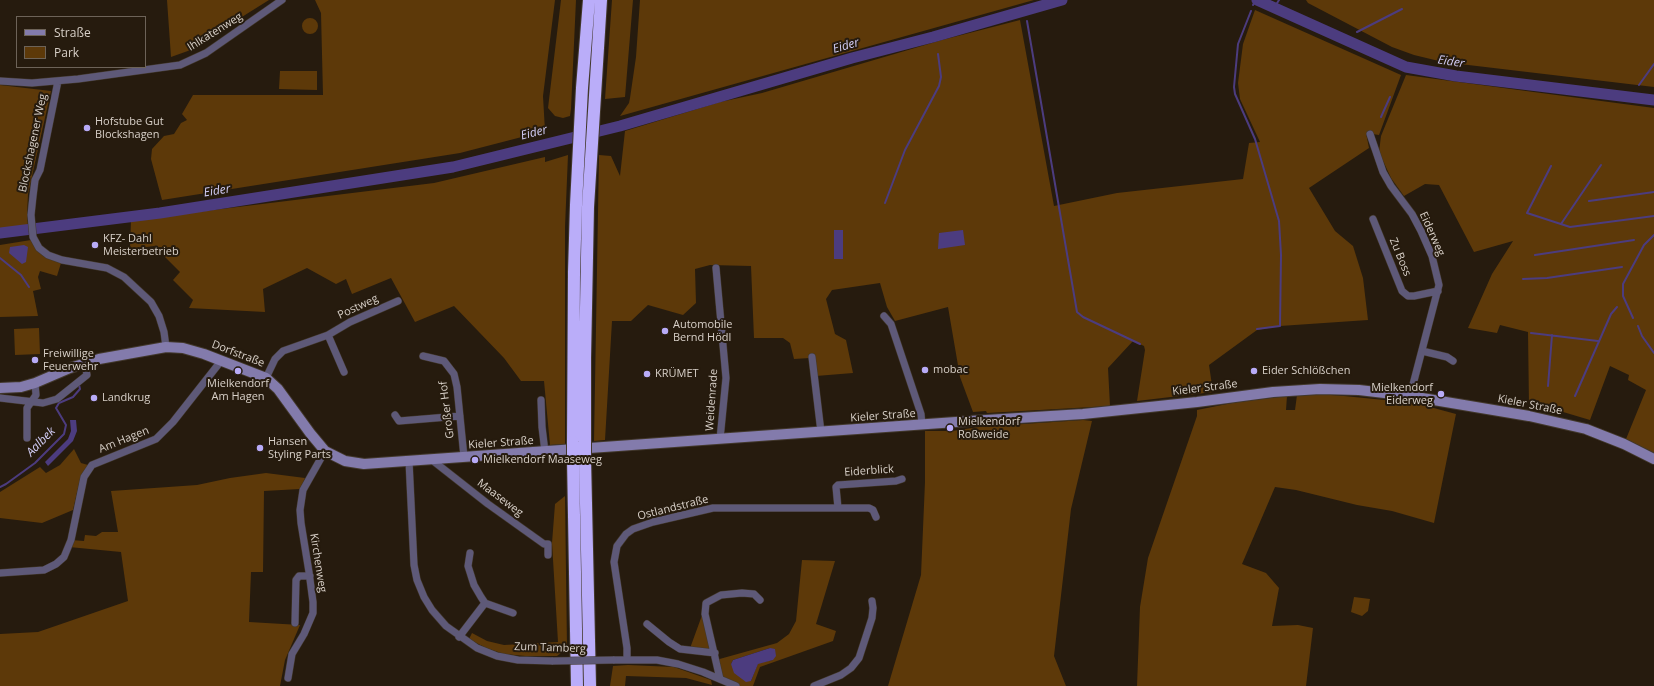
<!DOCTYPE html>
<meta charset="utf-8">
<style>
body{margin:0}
#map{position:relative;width:1654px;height:686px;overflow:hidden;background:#261b0e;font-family:"Open Sans",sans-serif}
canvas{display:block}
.legend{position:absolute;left:16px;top:16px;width:130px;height:52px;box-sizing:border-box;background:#261b0e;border:1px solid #6d6358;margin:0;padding:5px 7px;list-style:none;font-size:12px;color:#d8d0c8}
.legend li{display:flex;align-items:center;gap:8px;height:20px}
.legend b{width:20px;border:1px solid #6d6358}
</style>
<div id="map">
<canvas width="1654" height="686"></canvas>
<ul class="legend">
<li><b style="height:5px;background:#837bac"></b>Straße</li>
<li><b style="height:11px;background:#5d3909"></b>Park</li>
</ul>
</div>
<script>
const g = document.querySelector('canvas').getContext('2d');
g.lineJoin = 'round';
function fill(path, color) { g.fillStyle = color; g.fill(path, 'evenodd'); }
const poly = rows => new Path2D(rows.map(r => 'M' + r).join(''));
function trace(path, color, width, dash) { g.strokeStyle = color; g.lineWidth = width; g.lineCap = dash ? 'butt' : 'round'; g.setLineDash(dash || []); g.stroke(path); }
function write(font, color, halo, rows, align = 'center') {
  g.font = font + ' "Open Sans",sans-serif'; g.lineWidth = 4; g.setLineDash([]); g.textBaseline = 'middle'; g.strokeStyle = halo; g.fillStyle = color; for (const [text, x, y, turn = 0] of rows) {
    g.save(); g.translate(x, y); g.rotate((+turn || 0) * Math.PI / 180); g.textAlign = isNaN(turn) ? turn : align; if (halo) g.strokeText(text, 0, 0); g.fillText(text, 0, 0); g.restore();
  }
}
const green = poly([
 [167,0,269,0,245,15,199,47,171,57],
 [315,0,555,0,543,96,545,131,460,153,162,200,151,159,152,149,164,136,174,134,181,123,187,120,182,114,193,95,323,95,321,13],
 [561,0,576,0,571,109,570,116,563,118,555,116,548,108],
 [612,0,633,0,625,97,605,99],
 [640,0,1034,0,620,116,629,103,630,98,636,57],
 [1306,0,1654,0,1654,87,1443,62,1414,55,1392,47,1308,3],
 [1255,10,1401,75,1379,135,1366,133,1369,148,1309,188,1335,231,1353,246,1363,278,1368,320,1280,326,1257,330,1209,365,1213,392,1137,401,1145,350,1144,346,1133,341,1108,368,1110,406,987,413,986,411,973,412,960,377,948,307,895,321,887,307,880,283,832,290,826,299,835,334,846,340,853,373,816,376,810,358,794,359,790,343,783,338,754,338,751,266,710,265,695,269,696,303,683,315,648,305,631,321,612,321,605,440,594,441,599,155,611,156,620,176,625,131,720,102,762,93,942,40,1020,20,1054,206,1117,193,1243,179,1249,143,1260,142,1240,99,1238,83,1243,44],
 [834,230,843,230,843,259,834,259],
 '302 26a8 8 0 1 1 16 0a8 8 0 1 1-16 0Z',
 [280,71,317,71,317,90,279,89],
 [1406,75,1654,108,1654,459,1624,444,1646,390,1628,380,1629,375,1610,366,1590,420,1553,409,1529,406,1528,332,1500,325,1497,333,1468,328,1492,274,1513,241,1474,252,1439,185,1425,184,1404,196,1391,178,1379,152,1381,136],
 [0,85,51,91,28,194,27,216,28,226,0,229],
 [568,155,565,227,565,444,550,445,544,381,521,381,504,358,454,306,415,322,391,278,352,294,346,279,336,284,307,268,263,289,265,312,189,308,193,300,173,280,180,272,154,246,131,249,130,248,131,220,434,183,545,157,545,162],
 [31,240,37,250,61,263,57,276,40,271,38,277,41,289,33,291,38,316,0,317,0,245],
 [39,328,40,354,15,355,14,329],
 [1318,394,1344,396,1415,403,1456,414,1434,523,1392,511,1357,505,1296,490,1275,487,1242,564,1266,573,1279,588,1272,626,1298,625,1313,628,1306,686,1137,686,1140,607,1148,558,1197,416,1197,410,1237,402,1287,396,1286,410,1295,410,1297,395],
 [1083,420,1092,421,1071,509,1054,656,1066,686,888,686,921,575,925,482,925,431,952,431,979,427],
 [74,449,81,463,88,465,80,479,73,510,42,523,0,518,0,492,40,467,46,473,60,465],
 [266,473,305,478,300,489,264,491,263,572,251,572,249,622,300,625,285,660,280,686,0,686,0,634,38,632,128,601,121,552,69,547,71,540,84,541,85,535,96,536,102,532,118,532,111,491,197,485,230,478],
 [565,496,567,648,557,656,525,656,504,654,486,648,469,639,472,633,487,641,504,645,558,642,552,543,555,504],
 [802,560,835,561,816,624,836,631,833,641,760,667,753,686,736,686,720,679,716,660,777,643,789,634,796,621],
 [770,648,773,660,758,663,751,681,731,664,733,660],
 [1354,597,1370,599,1368,611,1362,616,1351,612],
 [705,607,715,653,689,651],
 [628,665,674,667,711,680,712,685,686,678,626,676,625,686,610,686,613,666]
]);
const water = poly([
 [834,230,843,230,843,259,834,259],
 [963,230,965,245,938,249,939,233],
 [24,245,28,247,26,262,22,264,9,253,10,247],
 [70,420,76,420,77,431,73,441,48,466,45,462,68,439,71,431],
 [770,648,775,649,776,656,773,660,758,664,751,681,746,682,734,673,731,664,733,660]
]);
const stream = poly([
 [1253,5,1256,0],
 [1274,8,1279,0],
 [1251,11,1238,44,1234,87,1235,94,1255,139,1279,221,1281,255,1280,326,1257,329],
 [1027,21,1077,312,1083,317,1140,344],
 [1357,32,1402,9],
 [1639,85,1654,64],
 [1381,117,1390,97],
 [1551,166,1527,213,1570,227,1654,216],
 [1589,201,1654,192],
 [885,203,905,150,939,86,941,77,938,54],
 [1561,224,1601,165],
 [1535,255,1634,240],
 [0,258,21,275,29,287],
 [1523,279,1547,278,1622,267],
 [1633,318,1623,296,1623,284,1644,245,1654,235],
 [1638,326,1642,336,1654,353],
 [1531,333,1598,341],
 [1548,386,1552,335],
 [1575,396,1611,314,1617,307],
 [0,487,6,484,35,463,64,434,66,425,56,408,59,403,73,397,80,389,79,385]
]);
const river = poly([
 [1257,0,1406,67,1456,76,1654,100],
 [0,233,160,213,453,167,620,126,852,58,933,37,1062,0]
]);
const street = poly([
 [0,81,32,83,78,79,180,65,206,53,282,0],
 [58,81,40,170,35,180,33,196,31,215,33,237,39,248,48,255,62,260,107,268,124,277,151,302,159,316,164,332,166,347],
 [1370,134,1383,172,1391,186,1412,214,1421,231,1432,256,1439,285,1410,396],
 [1373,219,1402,291,1408,296,1414,296,1438,291],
 [716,268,726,378,720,439],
 [884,316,891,324,921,414,922,425],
 [328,335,344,372],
 [1422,351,1447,357,1453,361],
 [423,356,444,361,454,374,457,387,464,457],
 [812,357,821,432],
 [266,378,275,359,283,351,328,335,350,322,398,301],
 [0,398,43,403,57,399,87,375,85,363],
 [541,400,542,427,545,452],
 [395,415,399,421,460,416],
 [27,438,27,408,36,395,35,383],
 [432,460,488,504,544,544,548,544,548,555],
 [409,461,414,565,417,580,424,597,432,610,446,626,477,648,497,656,518,660,553,661],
 [838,508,836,487,838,485,896,481,902,479],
 [470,553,468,566,474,585,481,597,485,603,513,613],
 [0,573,44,570,56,564,64,557,71,540,84,477,92,465,156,439,173,422,221,361],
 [295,623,296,580,299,576,310,576],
 [647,624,669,642,680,649,715,653],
 [459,637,485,603],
 [613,660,657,660,678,664,703,672,736,686],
 [627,660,627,648,614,562,617,546,626,534,633,529,653,522,713,508,869,508,873,510,876,517],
 [288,678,292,654,304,634,313,613,313,602,309,572,301,523,300,510,303,490,325,451],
 [720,679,705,614,706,603,721,595,742,593,754,594,760,600],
 [814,686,841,675,851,668,859,658,872,618,873,608,872,601]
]);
const secondary = poly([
 [0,388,21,387,35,383,70,368,99,359,166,347,183,348,204,354,266,378,278,389,310,433,325,451,345,461,364,464,970,421,1083,414,1197,402,1273,392,1320,389,1359,390,1410,396,1529,416,1586,429,1624,444,1654,459]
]);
const highway = poly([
 [585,441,585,358,588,207,601,0],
 [573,442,574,272,576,205,582,88,589,0],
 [585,458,590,686],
 [573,459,577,686]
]);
const streetBridge = poly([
 [553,661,613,660]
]);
const highwayBridge = poly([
 [585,441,585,458],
 [573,442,573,459]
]);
const markers = [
 [87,128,4,"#b8abf7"],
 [95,245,4,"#b8abf7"],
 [665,331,4,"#b8abf7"],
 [35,360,4,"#b8abf7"],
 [925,370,4,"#b8abf7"],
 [238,371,4,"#b8abf7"],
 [1254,371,4,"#b8abf7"],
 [647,374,4,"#b8abf7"],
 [1441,394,4,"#b8abf7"],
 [94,398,4,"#b8abf7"],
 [950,428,4,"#b8abf7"],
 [260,448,4,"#b8abf7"],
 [475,460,4,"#b8abf7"]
];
const streetNames = [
 ["Ihlkatenweg",215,32,-32],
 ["Blockshagener Weg",33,143,-78],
 ["Eiderweg",1432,234,66],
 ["Zu Boss",1400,257,68],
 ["Postweg",358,307,-25],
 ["Dorfstraße",238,354,21],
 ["Kieler Straße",1205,388,-7],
 ["Weidenrade",712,400,-86],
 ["Kieler Straße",1530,405,11],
 ["Großer Hof",447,410,-97],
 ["Kieler Straße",883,416,-4],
 ["Am Hagen",124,440,-22],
 ["Kieler Straße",501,443,-4],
 ["Eiderblick",869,471,-4],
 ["Maaseweg",500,498,37],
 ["Ostlandstraße",673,508,-14],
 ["Kirchenweg",318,563,81],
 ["Zum Tamberg",550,648,2]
];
const poiNames = [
 ["Hofstube Gut",95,122],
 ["Blockshagen",95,135],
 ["KFZ- Dahl",103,239],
 ["Meisterbetrieb",103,252],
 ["Automobile",673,325],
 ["Bernd Hödl",673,338],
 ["Freiwillige",43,354],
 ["Feuerwehr",43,367],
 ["mobac",933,370],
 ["Eider Schlößchen",1262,371],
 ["KRÜMET",655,374],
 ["Mielkendorf",238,384,"center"],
 ["Am Hagen",238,397,"center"],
 ["Mielkendorf",1433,388,"right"],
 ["Eiderweg",1433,401,"right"],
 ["Landkrug",102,398],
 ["Mielkendorf",958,422],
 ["Roßweide",958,435],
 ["Hansen",268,442],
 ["Styling Parts",268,455],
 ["Mielkendorf Maaseweg",483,460]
];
const waterNames = [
 ["Eider",846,46,-16],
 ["Eider",1451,62,9],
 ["Eider",534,133,-14],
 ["Eider",217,191,-9],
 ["Aalbek",41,442,-46]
];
fill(green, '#5d3909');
fill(water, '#4c3c7f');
trace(stream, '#4c3c7f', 2);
trace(river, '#4c3c7f', 11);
trace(street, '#42382c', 8);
trace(secondary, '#42382c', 12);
trace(highway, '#42382c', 14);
trace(street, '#5e5978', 7);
trace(secondary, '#837bac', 10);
trace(highway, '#baadf9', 12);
trace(streetBridge, '#42382c', 8, []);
trace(highwayBridge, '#42382c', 14, []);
trace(streetBridge, '#5e5978', 7);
trace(highwayBridge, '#baadf9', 12);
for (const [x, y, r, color] of markers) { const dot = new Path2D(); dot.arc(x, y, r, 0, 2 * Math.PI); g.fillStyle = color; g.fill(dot); trace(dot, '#261b0e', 1.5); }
write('11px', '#d8d0c8', '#261b0e', streetNames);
write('11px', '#d8d0c8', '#261b0e', poiNames, 'left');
write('italic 12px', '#d1ccf4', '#261b0e', waterNames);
</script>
